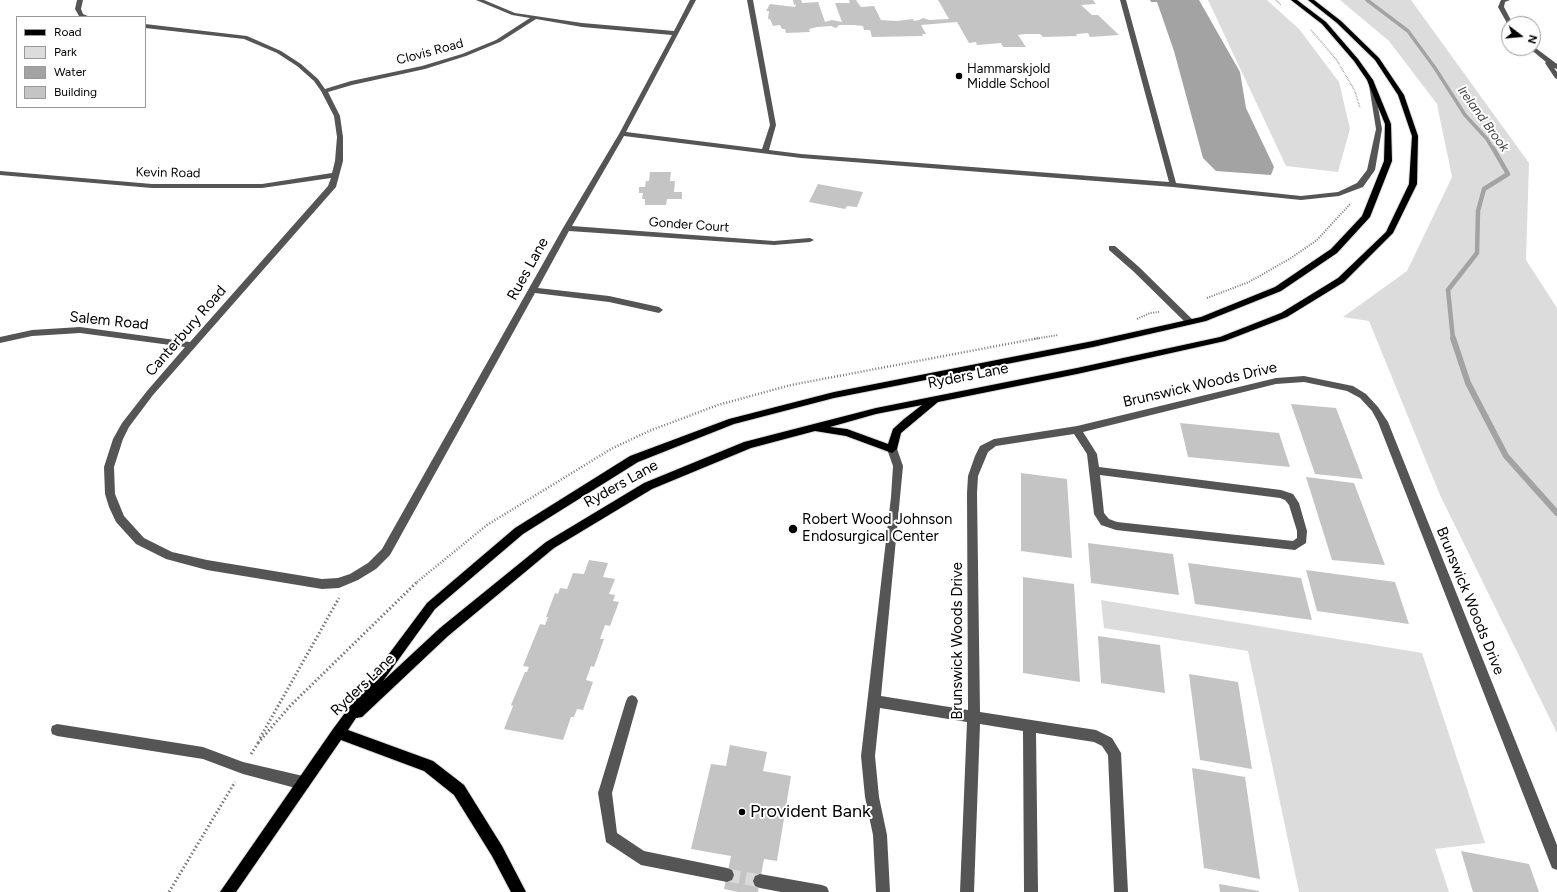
<!DOCTYPE html>
<style>
body{margin:0}
#map{position:relative;width:1557px;height:892px;overflow:hidden;background:#fff;font-family:Figtree,sans-serif}
canvas{display:block}
.legend{position:absolute;left:16px;top:16px;width:130px;height:92px;box-sizing:border-box;background:#fff;border:1px solid #999;margin:0;padding:5px 7px;list-style:none;font-size:12px;color:#000}
.legend li{display:flex;align-items:center;gap:8px;height:20px}
.legend b{width:20px;border:1px solid #999}
.north{position:absolute;left:1501px;top:16px;width:40px;height:40px;box-sizing:border-box;background:#fff;border:1px solid #999;border-radius:50%;rotate:106deg;font-size:11px;font-weight:700;line-height:16px;text-align:center;color:#000}
.north::after{content:'';display:block;margin:auto;width:14px;height:18px;background:#000;clip-path:polygon(50% 0,100% 100%,50% 72%,0 100%)}
</style>
<div id="map">
<canvas width="1557" height="892"></canvas>
<ul class="legend">
<li><b style="height:5px;background:#000"></b>Road</li>
<li><b style="height:11px;background:#dcdcdc"></b>Park</li>
<li><b style="height:11px;background:#a3a3a3"></b>Water</li>
<li><b style="height:11px;background:#c4c4c4"></b>Building</li>
</ul>
<div class="north">N</div>
</div>
<script>
const g = document.querySelector('canvas').getContext('2d');
g.lineJoin = 'round';
function fill(path, color) { g.fillStyle = color; g.fill(path, 'evenodd'); }
const poly = rows => new Path2D(rows.map(r => 'M' + r).join(''));
function trace(path, color, width, dash) { g.strokeStyle = color; g.lineWidth = width; g.lineCap = dash ? 'butt' : 'round'; g.setLineDash(dash || []); g.stroke(path); }
function write(font, color, halo, rows, align = 'center') {
  g.font = font + ' Figtree,sans-serif'; g.lineWidth = 4; g.setLineDash([]); g.textBaseline = 'middle'; g.strokeStyle = halo; g.fillStyle = color; for (const [text, x, y, turn = 0] of rows) {
    g.save(); g.translate(x, y); g.rotate((+turn || 0) * Math.PI / 180); g.textAlign = isNaN(turn) ? turn : align; if (halo) g.strokeText(text, 0, 0); g.fillText(text, 0, 0); g.restore();
  }
}
const green = poly([
 [1208,0,1267,0,1299,29,1339,82,1350,129,1338,172,1286,166],
 [1340,0,1411,0,1529,163,1526,260,1557,308,1557,733,1440,495,1369,321,1343,317,1407,271,1452,177,1437,104,1389,41],
 [1101,600,1422,653,1485,843,1435,849,1449,892,1299,892,1248,651,1104,628]
]);
const water = poly([
 [1150,0,1199,0,1240,72,1246,108,1274,167,1271,175,1216,171,1203,158,1174,51,1157,2,1151,2]
]);
const streamFar2 = poly([
 [1367,0,1408,31,1435,68,1465,115,1487,139,1493,149]
]);
const streamFar1 = poly([
 [1453,339,1448,290,1477,253,1478,211,1484,189,1508,174,1493,148]
]);
const stream = poly([
 [1453,338,1468,383,1506,456,1557,513]
]);
const building = poly([
 [793,0,801,0,802,3,818,2,825,22,832,20,842,22,835,3,850,3,849,0,856,0,861,7,874,6,881,20,897,21,913,19,914,21,919,20,923,18,929,20,949,19,938,0,1093,0,1096,4,1081,5,1092,15,1098,15,1119,35,1090,37,1088,33,1076,34,1077,36,1043,37,1040,34,1025,34,1018,35,1026,47,1003,47,1001,43,977,45,976,42,969,43,957,22,921,25,926,34,922,34,923,36,872,37,870,30,864,30,863,26,854,25,839,25,836,28,831,26,817,27,809,29,810,32,786,33,785,29,782,29,780,25,773,26,770,19,768,19,769,11,766,11,770,4,795,7,796,4,794,5],
 [650,172,671,172,670,181,675,181,674,192,682,192,682,199,667,199,666,205,645,205,645,199,642,199,643,193,639,193,639,187,645,187,646,181,649,181],
 [818,184,834,187,863,192,857,207,847,206,845,209,809,202],
 [1291,404,1336,408,1363,479,1315,474],
 [1180,423,1279,433,1290,467,1188,457],
 [1021,473,1067,479,1072,558,1021,551],
 [1306,477,1354,483,1385,565,1332,560],
 [1088,543,1173,554,1179,595,1091,583],
 [589,560,608,563,603,577,615,579,609,594,615,595,613,601,619,602,610,626,605,625,600,639,604,639,594,667,591,666,586,680,593,682,583,710,577,709,574,717,571,717,563,740,504,729,513,706,511,705,525,672,527,672,529,667,523,666,540,624,545,625,548,617,546,617,555,593,558,594,560,588,567,589,573,573,584,574],
 [1188,563,1301,578,1312,620,1195,604],
 [1306,570,1395,582,1409,624,1317,611],
 [1023,577,1074,584,1080,682,1023,673],
 [1098,636,1160,645,1165,693,1101,683],
 [1189,674,1238,682,1252,769,1200,760],
 [730,745,767,752,763,771,791,776,777,861,764,859,758,892,738,892,724,889,731,856,691,849,711,764,726,766],
 [1192,768,1245,777,1260,879,1204,868],
 [1461,851,1529,864,1539,892,1473,892],
 [1219,884,1259,891,1259,892,1220,892]
]);
const minorTunnel = poly([
 [727,875,760,881]
]);
const pathFar3 = poly([
 [1276,0,1281,5],
 [1311,30,1336,59,1355,91,1360,108]
]);
const pathFar2 = poly([
 [1207,298,1249,282,1291,258,1317,240,1351,203],
 [1137,319,1150,313,1159,312],
 [1034,339,1058,335]
]);
const pathFar1 = poly([
 [417,582,487,525,611,449,649,431,718,405,791,385,1039,338]
]);
const path = poly([
 [260,738,339,598],
 [258,743,290,706,418,581],
 [251,754,258,743],
 [169,892,235,782]
]);
const minor = poly([
 [77,0,83,0,81,9,83,14,90,17,79,16,75,9,77,0],
 [476,0,484,0,515,13,582,23,674,31,690,0,696,0,626,132,762,149,770,125,747,0,753,0,776,125,769,150,801,154,1169,182,1120,0,1126,0,1176,183,1301,196,1338,192,1357,183,1367,170,1376,129,1368,79,1373,80,1382,129,1375,170,1363,187,1339,196,1301,200,1173,187,801,158,624,136,572,226,774,241,810,238,814,240,810,242,774,245,569,231,538,288,609,296,659,307,663,310,659,313,609,302,535,293,390,555,376,569,358,580,339,588,322,589,207,570,166,559,136,544,116,522,109,507,105,494,104,467,113,439,122,423,147,391,185,347,80,333,32,336,0,343,0,337,32,330,80,327,190,342,328,186,331,178,262,188,152,188,0,175,0,171,152,184,262,184,332,173,335,161,337,137,334,116,321,91,314,81,297,66,277,53,244,39,145,28,145,24,247,36,281,51,301,64,318,79,325,89,351,81,422,66,462,54,496,40,530,18,512,15,476,0],
 [536,19,582,27,672,35,619,134,563,228,382,549,368,563,350,574,338,578,322,579,207,560,172,552,144,538,124,516,115,494,114,467,123,439,129,427,153,395,336,187,343,161,343,137,340,116,328,92,352,85,425,69,466,56,500,42,536,19],
 [1501,0,1510,0,1505,2,1504,7,1513,24,1508,25,1498,7,1501,0],
 [1533,46,1557,64,1557,69,1554,68,1557,72,1557,79,1555,78,1545,63,1546,62,1529,48,1533,48,1533,46],
 [1109,246,1115,246,1139,267,1193,320,1194,322,1193,324,1187,324,1133,271,1109,250,1109,246],
 [1304,376,1353,386,1366,394,1378,407,1388,422,1557,845,1557,870,1552,868,1550,863,1378,422,1372,411,1360,398,1347,391,1304,382,1276,384,1083,432,1097,454,1099,467,1281,490,1293,494,1299,503,1307,531,1306,543,1295,550,1116,530,1101,525,1094,514,1087,454,1074,434,996,446,988,452,978,476,977,493,980,712,1096,730,1112,738,1121,753,1128,892,1114,892,1108,755,1102,746,1094,742,1036,733,1038,892,1024,892,1023,731,980,724,974,892,960,892,967,722,880,708,875,756,879,797,887,835,890,892,876,892,873,835,865,797,861,756,891,497,893,466,887,449,888,446,896,446,903,466,881,696,968,710,967,493,968,476,975,456,980,446,994,439,1077,426,1276,378,1304,376],
 [1100,475,1280,498,1285,500,1289,505,1297,531,1297,538,1293,541,1117,522,1109,519,1104,513,1100,475],
 [632,695,636,697,638,701,612,793,617,833,644,851,727,868,732,870,734,875,732,880,727,882,641,865,606,842,598,793,626,701,628,697,632,695],
 [57,724,203,747,243,762,303,776,308,778,310,783,308,788,303,790,243,774,203,759,57,736,52,734,51,730,52,726,57,724],
 [760,874,822,885,827,887,829,892,781,892,760,888,755,886,753,881,755,876,760,874]
]);
const major = poly([
 [1291,0,1297,0,1326,22,1358,59,1373,80,1391,124,1392,161,1370,217,1337,253,1281,291,1206,321,1093,347,834,398,734,424,638,462,523,534,435,609,383,681,440,628,546,542,644,483,744,442,876,408,1077,368,1220,337,1281,313,1338,278,1386,232,1409,184,1412,136,1398,95,1375,60,1337,23,1308,0,1314,0,1341,21,1379,58,1404,95,1418,136,1417,184,1393,233,1344,282,1287,317,1225,341,1077,374,938,402,901,433,897,449,892,453,846,436,815,431,751,448,652,489,554,548,448,636,362,717,356,718,348,730,433,761,464,785,502,846,526,892,511,892,492,856,454,795,424,771,341,740,236,892,220,892,333,729,427,603,515,528,630,456,729,419,834,392,1093,341,1201,317,1275,287,1331,249,1362,216,1384,161,1385,124,1367,80,1354,61,1322,24,1291,0],
 [922,405,904,419,893,429,888,444,847,429,830,427,876,414,922,405]
]);
const markers = [
 [959,76,4,"#000"],
 [793,529,5,"#000"],
 [742,812,4,"#000"]
];
const farStreetnames = [
 ["Clovis Road",430,52,-15],
 ["Kevin Road",168,173,1],
 ["Gonder Court",689,225,4]
];
const farPoinames = [
 ["Hammarskjold",967,69],
 ["Middle School",967,84]
];
const farWaternames = [
 ["Ireland Brook",1483,119,54]
];
const streetNames = [
 ["Rues Lane",528,269,-61],
 ["Salem Road",109,321,6],
 ["Canterbury Road",186,331,-49],
 ["Ryders Lane",968,376,-11],
 ["Brunswick Woods Drive",1200,385,-13],
 ["Ryders Lane",621,484,-29],
 ["Brunswick Woods Drive",1470,601,68],
 ["Brunswick Woods Drive",958,641,-90],
 ["Ryders Lane",363,685,-44]
];
const poiNames = [
 ["Robert Wood Johnson",802,520],
 ["Endosurgical Center",802,537]
];
const nearPoinames = [
 ["Provident Bank",750,812]
];
fill(green, '#dcdcdc');
fill(water, '#a3a3a3');
trace(streamFar2, '#a3a3a3', 3.5);
trace(streamFar1, '#a3a3a3', 4.5);
trace(stream, '#a3a3a3', 6);
fill(building, '#c4c4c4');
trace(minorTunnel, '#d9d9d9', 13, [13, 6]);
trace(major, '#dbdbdb', 2);
trace(pathFar3, '#777', 1.5, [0.5, 1]);
trace(pathFar2, '#777', 2, [1, 1.5]);
trace(pathFar1, '#777', 2.5, [1, 2]);
trace(path, '#777', 3, [1.5, 2.5]);
fill(minor, '#555');
fill(major, '#000');
for (const [x, y, r, color] of markers) { const dot = new Path2D(); dot.arc(x, y, r, 0, 2 * Math.PI); g.fillStyle = color; g.fill(dot); trace(dot, '#fff', 1.5); }
write('13px', '#000', '#fff', farStreetnames);
write('13px', '#000', '#fff', farPoinames, 'left');
write('italic 13px', '#444', '#fff', farWaternames);
write('15px', '#000', '#fff', streetNames);
write('15px', '#000', '#fff', poiNames, 'left');
write('18px', '#000', '#fff', nearPoinames, 'left');
</script>
